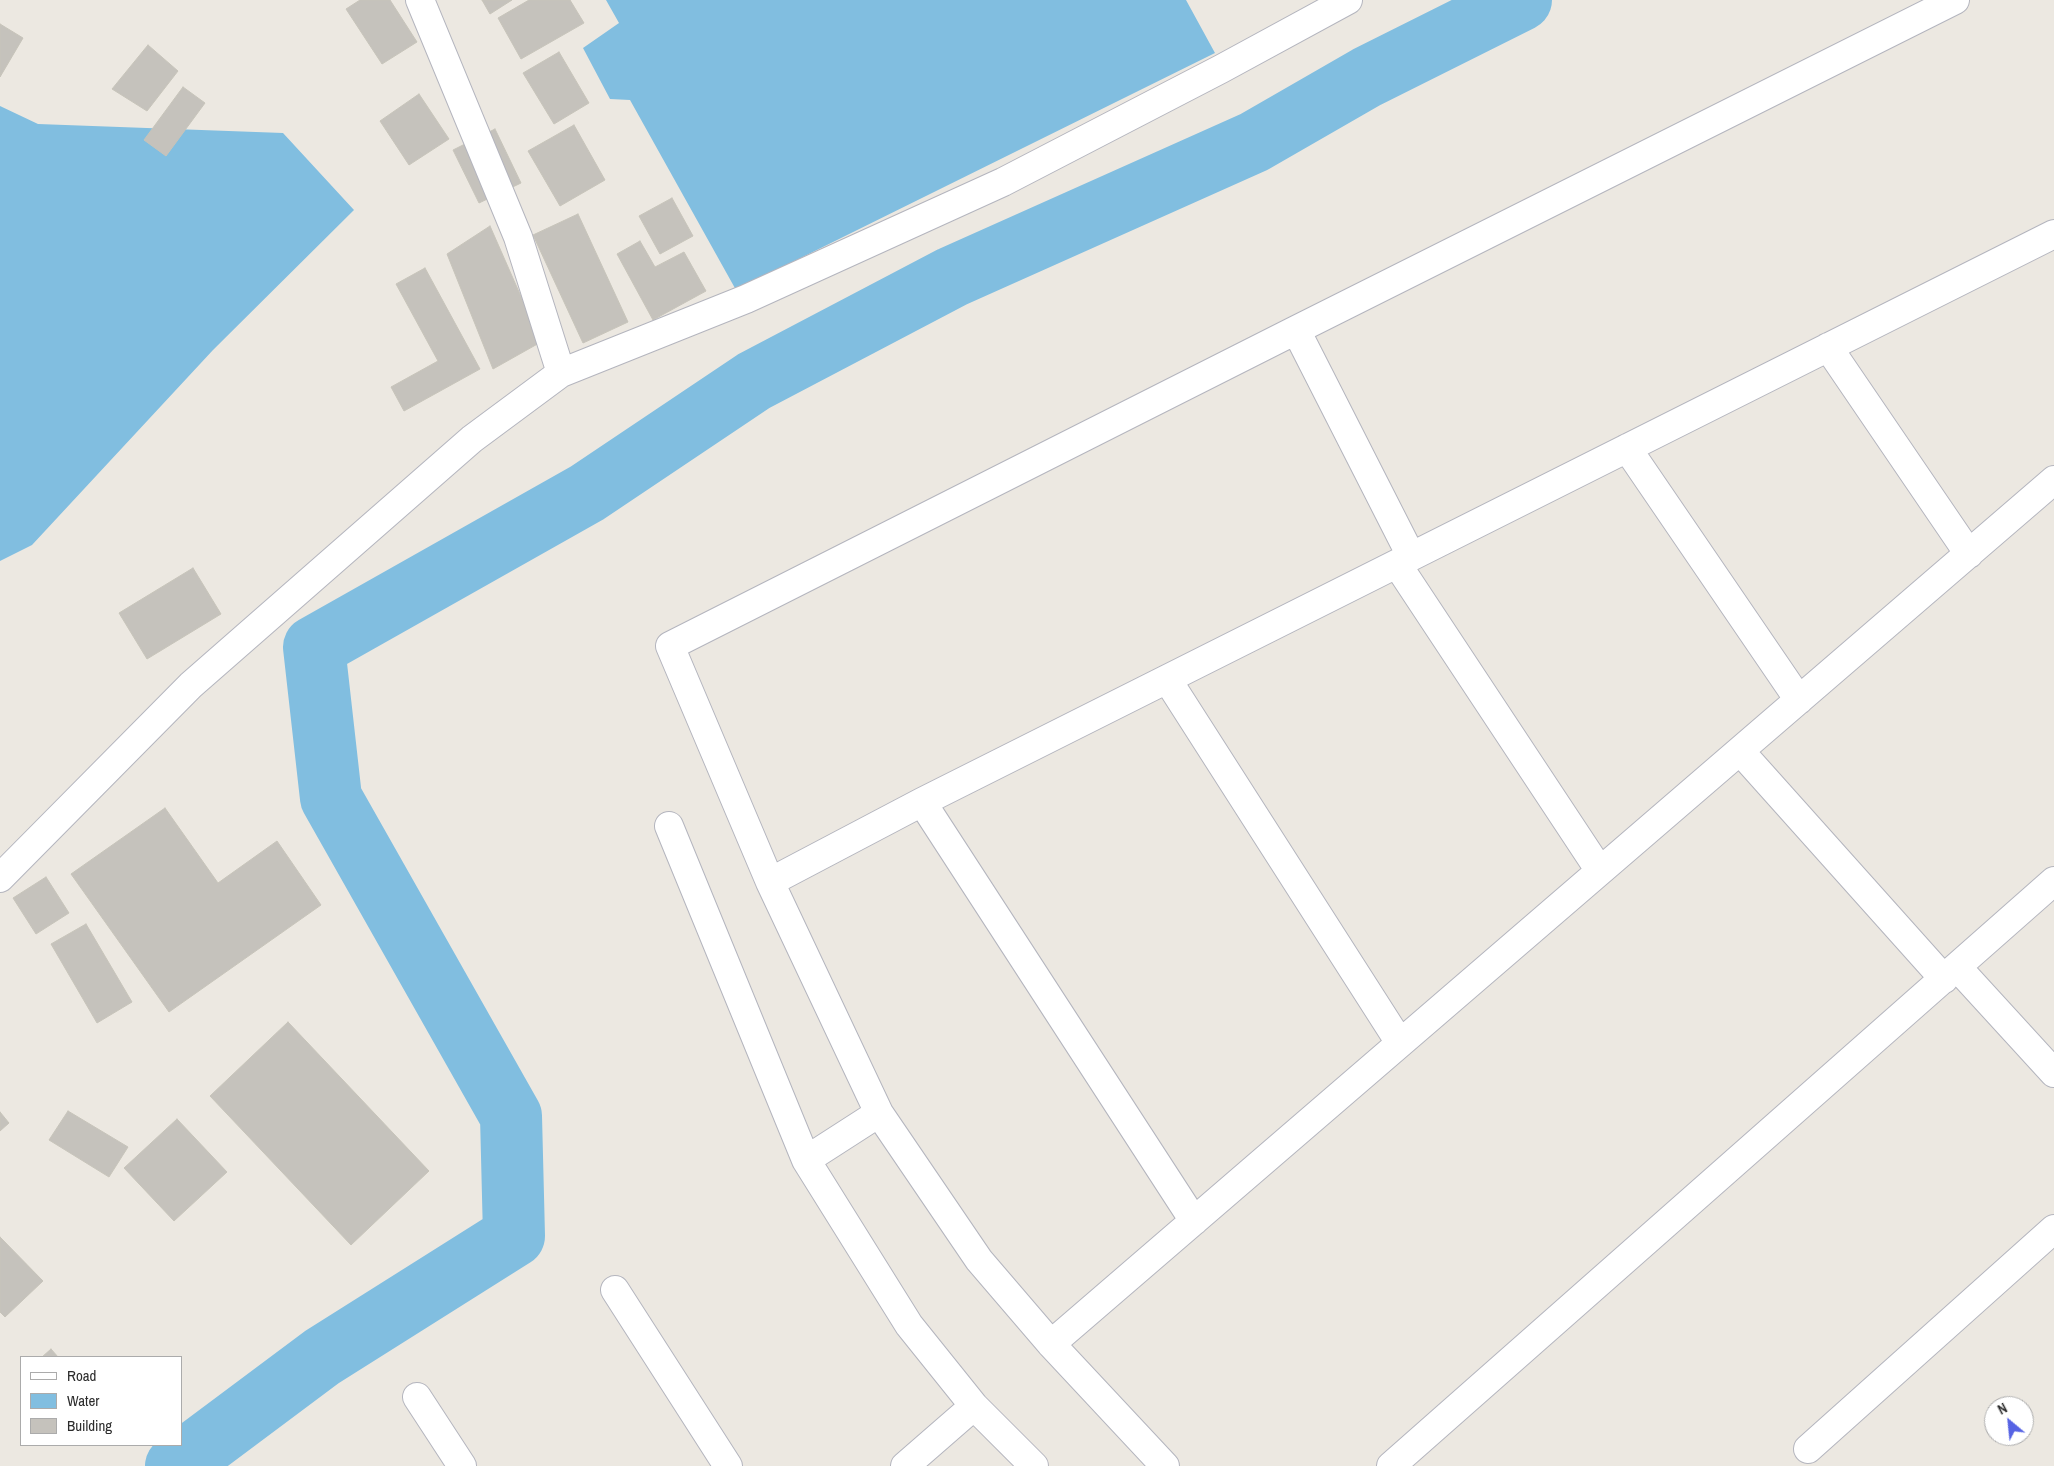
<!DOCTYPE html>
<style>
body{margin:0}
#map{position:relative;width:2054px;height:1466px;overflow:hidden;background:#ece8e1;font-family:"Archivo Narrow",sans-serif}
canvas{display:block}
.legend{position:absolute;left:20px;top:1356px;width:162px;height:90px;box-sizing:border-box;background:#fff;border:1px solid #ababab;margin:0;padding:6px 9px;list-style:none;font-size:15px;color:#2c2c2c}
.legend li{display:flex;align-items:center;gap:10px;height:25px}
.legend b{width:25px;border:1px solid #ababab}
.north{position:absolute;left:1984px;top:1396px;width:50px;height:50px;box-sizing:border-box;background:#fff;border:1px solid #ababab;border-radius:50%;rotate:332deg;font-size:14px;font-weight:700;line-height:20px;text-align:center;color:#2c2c2c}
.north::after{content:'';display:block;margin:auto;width:18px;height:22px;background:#5663e4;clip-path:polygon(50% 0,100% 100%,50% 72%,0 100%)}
</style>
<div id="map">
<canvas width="2054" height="1466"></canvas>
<ul class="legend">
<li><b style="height:6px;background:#fff"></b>Road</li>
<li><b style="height:14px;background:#81bee0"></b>Water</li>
<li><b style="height:14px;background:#c5c2bc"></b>Building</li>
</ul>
<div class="north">N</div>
</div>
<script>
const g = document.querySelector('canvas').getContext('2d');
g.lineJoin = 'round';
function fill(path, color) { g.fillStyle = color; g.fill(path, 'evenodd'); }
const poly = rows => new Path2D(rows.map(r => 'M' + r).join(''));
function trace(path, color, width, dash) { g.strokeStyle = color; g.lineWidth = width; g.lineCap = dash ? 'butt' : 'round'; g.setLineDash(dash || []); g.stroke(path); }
const water = poly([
 [606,0,1186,0,1215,53,736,290,630,100,610,99,583,48,619,23],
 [0,106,38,124,283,133,354,210,213,350,32,545,0,561]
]);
const river = poly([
 [176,1466,322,1357,514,1236,511,1116,331,798,314,647,587,493,754,381,952,277,1254,142,1367,77,1521,0]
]);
const building = poly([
 [360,0,390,0,417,42,382,64,346,9,360,0],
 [482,0,512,0,490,14,482,0],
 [529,0,570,0,584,23,521,59,498,18,529,0],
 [0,24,23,38,0,77,0,24],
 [148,45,178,71,147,111,112,89,148,45],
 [559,52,589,103,554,124,523,73,559,52],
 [183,87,205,103,166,156,144,140,183,87],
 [419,94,449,139,409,165,380,121,419,94],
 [574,125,605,180,560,206,528,151,574,125],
 [495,129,521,183,479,203,453,150,495,129],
 [672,198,693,236,660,254,639,216,672,198],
 [578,214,628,322,583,343,533,235,578,214],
 [490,226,541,342,493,369,447,254,490,226],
 [640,241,655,267,684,252,706,291,653,320,617,254,640,241],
 [425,268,480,369,404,411,391,387,438,361,396,284,425,268],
 [193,568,221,614,147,659,119,613,193,568],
 [165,808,218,883,277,841,321,905,169,1012,71,874,165,808],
 [46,877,69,913,36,934,13,898,46,877],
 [86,924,132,1002,97,1023,51,944,86,924],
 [288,1022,429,1171,351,1245,210,1096,288,1022],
 [68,1111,128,1147,109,1177,49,1140,68,1111],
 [0,1112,9,1123,0,1131,0,1112],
 [177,1119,227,1172,174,1221,124,1168,177,1119],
 [0,1237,43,1281,5,1317,0,1312,0,1237],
 [51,1349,58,1357,42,1357,51,1349]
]);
const minor = poly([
 [420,0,518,237,561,373],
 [1296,330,1411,556],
 [1828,347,1969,554],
 [1627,448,1799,700],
 [1397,564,1600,871],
 [1167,679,1400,1043],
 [1740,751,1944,979],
 [922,802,1194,1221],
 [669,826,806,1160,909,1325,974,1406,1034,1466],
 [0,878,191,685,472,439,561,373,746,299,1003,182,1221,69,1348,0],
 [770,882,922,802,2054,234],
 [1957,967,2054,1073],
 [806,1160,879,1113],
 [615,1290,728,1466],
 [1051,1344,2054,480],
 [417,1397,462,1466],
 [1808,1449,2054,1229],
 [905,1466,974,1406],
 [1165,1466,1051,1344,979,1260,879,1113,770,882,670,646,1296,330,1955,0],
 [1391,1466,2054,881]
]);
fill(water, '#81bee0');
trace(river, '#81bee0', 62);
fill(building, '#c5c2bc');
trace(building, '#c7c4ba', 1);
trace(minor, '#b4b5be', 30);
trace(minor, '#fff', 28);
</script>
